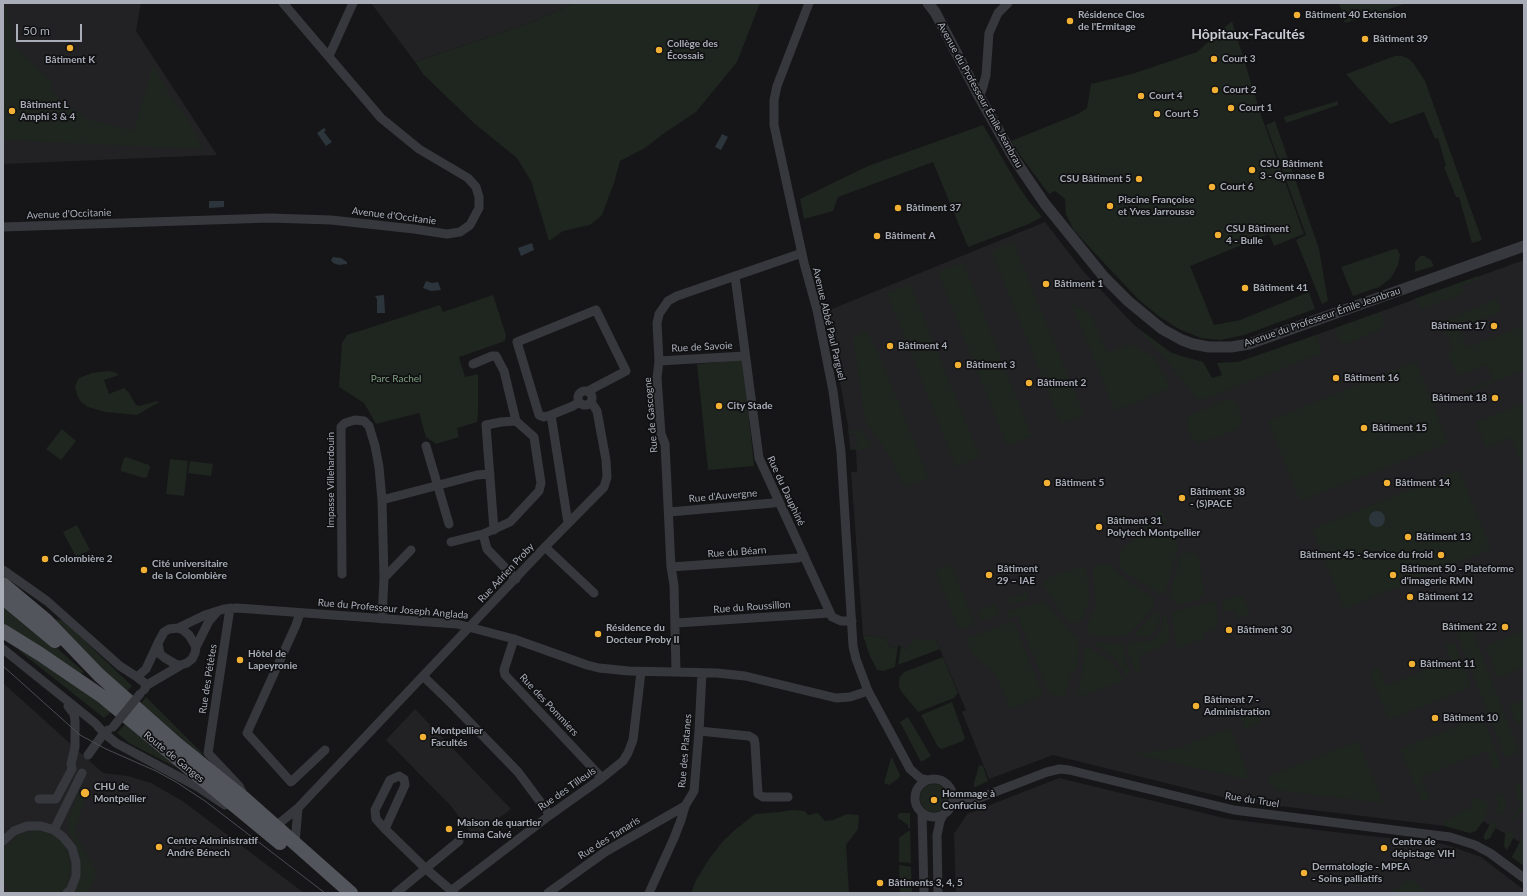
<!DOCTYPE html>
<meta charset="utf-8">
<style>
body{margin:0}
#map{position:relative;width:1527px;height:896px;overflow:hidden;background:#161618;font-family:Lato,sans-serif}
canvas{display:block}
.frame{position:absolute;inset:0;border:4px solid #a8adb8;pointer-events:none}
.scale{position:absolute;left:16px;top:24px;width:66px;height:18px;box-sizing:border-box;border:2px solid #a8adb8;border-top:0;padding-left:5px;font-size:12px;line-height:14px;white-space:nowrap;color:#a8adb8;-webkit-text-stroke:3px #111113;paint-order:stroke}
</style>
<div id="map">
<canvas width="1527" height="896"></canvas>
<div class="frame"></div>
<div class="scale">50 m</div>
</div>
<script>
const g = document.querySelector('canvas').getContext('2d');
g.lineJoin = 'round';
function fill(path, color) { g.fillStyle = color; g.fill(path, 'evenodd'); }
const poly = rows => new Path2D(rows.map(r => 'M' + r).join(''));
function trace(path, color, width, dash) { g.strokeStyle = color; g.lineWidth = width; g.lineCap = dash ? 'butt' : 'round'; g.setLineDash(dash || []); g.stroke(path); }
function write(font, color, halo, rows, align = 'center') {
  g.font = font + ' Lato,sans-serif'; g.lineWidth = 3.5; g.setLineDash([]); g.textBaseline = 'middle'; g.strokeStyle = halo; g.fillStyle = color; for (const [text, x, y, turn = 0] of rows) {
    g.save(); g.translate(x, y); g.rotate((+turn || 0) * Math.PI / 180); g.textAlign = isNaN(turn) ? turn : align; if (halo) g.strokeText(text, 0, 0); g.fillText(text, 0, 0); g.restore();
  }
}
const built = poly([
 [3,3,141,3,136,31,217,155,3,164],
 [371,3,575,3,532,22,415,62],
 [1045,222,1083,271,1135,326,1170,352,1181,356,1203,362,1212,379,1222,375,1217,363,1238,362,1266,353,1524,260,1524,866,1512,857,1520,842,1481,820,1470,833,1445,826,1238,801,1053,755,989,779,962,712,966,710,936,640,907,650,898,645,891,649,886,638,863,635,851,472,857,472,856,448,850,448,848,426,827,311],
 [3,683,103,773,128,776,151,783,184,802,304,893,3,893],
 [415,709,511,809,474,837,451,806,386,740],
 [1059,778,1228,819,1351,834,1444,844,1481,857,1524,890,1524,893,956,893,954,834,967,814]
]);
const green = poly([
 [575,3,760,3,737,62,696,112,663,134,645,148,620,161,614,183,602,215,590,225,563,231,549,241,531,181,517,158,475,124,451,101,423,74,415,62,532,22],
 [1339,3,1408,3,1345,23],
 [3,5,6,7,15,43,23,55,33,63,50,81,54,94,63,102,87,119,134,131,153,65,171,97,189,121,203,149,3,140],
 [1232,21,1262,118,1304,234,1274,246,1269,234,1190,266,1214,325,1240,320,1309,292,1315,309,1244,335,1220,340,1210,339,1201,338,1179,329,1160,317,1139,300,1091,249,1073,229,1066,214,1065,199,1055,191,1049,194,1022,158,1011,141,1078,114,1087,108,1091,84,1132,74,1197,52],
 [1395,56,1402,56,1409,59,1414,64,1425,81,1482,240,1472,243,1459,197,1456,197,1444,167,1446,166,1438,138,1435,139,1424,112,1390,124,1346,74],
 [1338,101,1338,105,1286,123,1284,117],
 [1275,121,1319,249,1328,301,1322,304,1296,240,1306,235,1266,125],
 [983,125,1019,187,1030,203,1042,217,1029,224,968,247,933,162,838,197,833,211,804,219,800,199,868,166],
 [1013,242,1084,415,1061,424,991,251],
 [1394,249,1397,249,1400,255,1398,265,1391,278,1379,287,1353,296,1341,267],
 [1420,256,1424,256,1431,260,1434,266,1415,272,1415,262],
 [963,262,1032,436,1007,446,938,272],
 [1478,276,1479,279,1462,286,1465,293,1421,309,1414,299],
 [910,284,980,457,956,467,887,293],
 [493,295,506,335,505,341,459,357,465,377,478,374,478,413,477,422,457,428,459,437,436,444,426,437,419,413,376,424,364,403,339,387,342,343,347,335,440,305,443,312],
 [1497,299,1501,312,1459,329,1467,348,1524,325,1524,370,1464,394,1464,391,1493,379,1487,365,1458,376,1447,352,1453,349,1446,332,1443,333,1439,323],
 [1071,303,1091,314,1107,353,1130,344,1153,356,1169,383,1169,389,1115,411],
 [1380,312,1385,324,1377,331,1346,344,1339,341,1335,328],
 [1135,326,1170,352,1181,356,1203,362,1212,378,1222,375,1217,363,1238,362,1316,335,1321,348,1321,352,1319,354,1202,400,1197,399,1163,356],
 [867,331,879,355,929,478,904,487,889,455,865,421,853,337],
 [743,360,754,466,708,470,697,364],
 [1416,361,1448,443,1300,501,1268,421],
 [108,371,114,372,119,375,104,380,109,394,124,388,129,393,136,405,139,406,158,401,159,402,137,415,105,412,88,407,81,402,77,395,75,386,79,378,92,373],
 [1225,400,1231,400,1236,403,1242,418,1241,424,1239,427,1237,429,1204,442,1199,443,1195,441,1191,438,1186,422,1188,416],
 [1524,403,1524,471,1511,438,1486,448,1476,422],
 [62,429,76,441,61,460,46,449],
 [859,430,870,443,871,447,867,449,850,450,850,448,857,447,856,433,848,433,848,431],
 [126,457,149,465,150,467,147,477,144,478,121,471,121,468,124,458],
 [170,459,188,461,184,496,166,494],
 [190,461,213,464,211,476,188,473],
 [1459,470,1491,549,1344,609,1312,529],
 [1161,509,1168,523,1144,529,1156,516],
 [77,525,90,550,76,557,63,532],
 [1162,529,1168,530,1174,534,1177,540,1178,547,1166,590,1163,594,1160,594,1137,580,1124,572,1119,565,1120,555,1124,547,1130,542],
 [1185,552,1196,554,1199,559,1204,593,1201,598,1198,600,1177,605,1174,600,1169,597,1181,555],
 [951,564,975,624,959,630,935,571],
 [1109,564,1131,584,1150,595,1154,599,1153,608,1133,630,1125,636,1108,637,1090,635,1087,626,1096,606,1093,570,1096,565],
 [1080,567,1085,568,1087,571,1089,602,1083,617,1078,623,1070,623,1064,617,1044,586,1044,583,1047,579,1052,576],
 [1028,592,1027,600,1012,604,1007,599],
 [1242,595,1250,614,1237,619,1236,610,1223,611,1223,600],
 [1044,601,1071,633,1079,639,1077,669,1070,674,1065,697,1052,695,1051,692,1049,693,1017,615,1008,618,1007,613,1007,611],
 [1216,601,1218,627,1203,633,1204,638,1177,649,1172,615,1173,613,1175,611],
 [3,603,39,632,84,672,81,674,3,623],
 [996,604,1000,614,982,621,978,611],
 [1155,612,1159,613,1160,619,1156,630,1148,637,1136,637,1136,633],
 [1164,615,1167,615,1170,642,1138,657,1142,669,1136,672,1128,653,1127,646,1131,642,1150,641,1155,639,1162,627],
 [50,619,63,620,132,686,126,692],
 [1013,621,1043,695,1010,709,995,673,972,654,967,639],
 [1469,622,1519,752,1505,757,1455,628],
 [1524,630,1524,667,1498,678,1486,646],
 [863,635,886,638,891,649,898,645,895,667,883,671,877,670,869,654],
 [914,639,936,640,940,649,898,665,901,646,907,650],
 [1094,642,1124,644,1124,655,1130,674,1125,676,1123,670,1113,656,1094,644],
 [1454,642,1471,687,1389,720,1370,674,1378,666,1386,686,1451,660,1445,646],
 [1085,645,1113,663,1124,680,1084,696,1077,694,1082,673],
 [17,649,47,664,111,712,104,718],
 [943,657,958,693,954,698,918,712,901,691,899,686,899,678,904,672],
 [146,697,203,754,201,755,141,703],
 [1524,700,1524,721,1516,724,1509,706],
 [952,702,965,738,963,741,942,749,938,747,921,715],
 [1256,706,1262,722,1245,729,1239,713],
 [1482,716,1501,765,1494,770,1487,751,1421,777,1431,801,1421,800,1400,749],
 [908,717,931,756,921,762,900,722],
 [125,724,179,769,129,743,117,733],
 [1230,728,1249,777,1246,779,1133,754,1178,748],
 [1358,741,1383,803,1275,790,1268,780,1269,776],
 [891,758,892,758,900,775,899,778,889,785,884,783],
 [979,765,983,766,988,781,976,787,974,787,974,783],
 [1518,782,1524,797,1524,814,1519,812,1514,821,1512,820,1520,805,1515,788,1515,786],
 '920 798a14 14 0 1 1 28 0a14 14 0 1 1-28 0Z',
 [86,788,86,796,74,832,97,872,88,893,72,893,80,874,81,863,79,853,75,842,69,833,68,822,78,793,81,789],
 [1500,793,1505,800,1506,806,1502,815,1496,812,1499,805,1496,797,1497,794],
 [1474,798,1484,800,1489,805,1484,820,1476,831,1470,833,1445,826,1443,822,1473,806,1470,800],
 [792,810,805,811,808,815,818,813,825,821,833,820,847,814,859,815,858,829,846,845,849,893,691,893,696,880,709,859,723,841,736,829,755,814,779,812],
 [900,813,910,813,910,828,908,828,908,825,898,818,898,814],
 [1491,822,1495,822,1496,827,1490,838,1486,840,1484,839,1484,835],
 [35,830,52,834,57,837,64,844,69,855,71,867,69,878,66,886,60,893,11,893,3,881,3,853,5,849,17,836],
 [910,830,911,863,899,862,899,838],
 [1507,830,1515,835,1507,850,1504,846,1505,835],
 [1524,834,1524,866,1512,857],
 [899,865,911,867,912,893,900,893],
 [1411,879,1426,893,1390,893,1399,886]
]);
const water = poly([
 [324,128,326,130,324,132,332,142,326,146,317,133],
 [722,134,728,137,721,150,715,147],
 [209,201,224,201,224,207,209,208],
 [532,243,534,250,521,256,518,248],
 [333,257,341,258,347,262,347,264,339,265,333,263,331,260],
 [426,281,432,283,438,282,441,290,431,291,423,288],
 [384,295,385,313,377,313,377,299,375,296],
 '1369 519a8 8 0 1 1 16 0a8 8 0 1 1-16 0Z'
]);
const minor = poly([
 [809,3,777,86,774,100,774,125,804,263,817,310,833,391,841,452,853,646,856,659,868,691,910,769,920,778,928,780],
 [329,56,353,3],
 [979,96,982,90,986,75,989,33,998,13,1008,3],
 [3,227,270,218,331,220,414,229,447,234,460,232,470,225,479,208,479,197,476,187,468,178,419,149,381,118,283,3],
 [735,276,759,458,832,617,841,621,852,621],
 [659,361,745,356],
 [473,364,492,356,496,356,504,371,516,421,534,437,541,483,539,491,510,522,483,534,487,549,516,579],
 '578 398a7 7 0 1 1 14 0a7 7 0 1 1-14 0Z',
 [579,402,573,406,551,415,544,417,539,415,517,342,596,310,626,371,588,391],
 [551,415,568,523],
 [426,446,449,524],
 [382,500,477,475,490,474],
 [669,512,773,503,778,501],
 [494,530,486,425,501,422,516,421],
 [451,542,483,534],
 [545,547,594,593],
 [671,567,798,558,804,555],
 [3,570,47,601,120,666,137,677,147,685],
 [342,574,341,427,345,423,355,420,364,421,369,426,375,446,379,467,382,500,384,578,382,619],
 [384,578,411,550],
 [230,608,208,753,239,786,242,792],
 [300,613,296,625,247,733,291,782,325,750],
 [676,623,830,613],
 [178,628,205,615,224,609,237,608,457,624,514,639,587,665,599,668,629,671,717,673,745,676,836,698,850,697,868,691],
 [178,628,183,630,189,635,196,647,195,653,192,659,187,663,181,665,177,665,165,658,160,654,158,643,164,632,169,629,178,628],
 [514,639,504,670,505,675,602,778],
 [196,647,209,621,217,612],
 [3,649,95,723,104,733,116,743,198,787,225,805],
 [676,672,674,585,671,567,665,444,661,434,657,378,659,361,657,323,659,314,668,301,677,296,802,253],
 [423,676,451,703,518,772,550,815],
 [137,677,146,669,158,643],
 [144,690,147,685,181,665],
 [699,731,749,736,754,739,755,744,758,794,763,797,788,797],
 [88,755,104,733,108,730],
 '915 798a19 19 0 1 1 38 0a19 19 0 1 1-38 0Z',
 [39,799,56,799,72,769,71,764,75,747,75,721,74,714,68,706],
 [953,799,968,802,974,800,1047,772,1060,769,1069,770,1234,810,1450,837,1475,845,1490,853,1524,878],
 [922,813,924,893],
 [276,826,298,808,545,547,604,487,607,477,606,460,597,411,591,402],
 [385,829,376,819,375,810,390,780,399,776,404,779,405,785,385,829,425,868,454,893],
 [54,830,82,773],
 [3,841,14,831,27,826,41,826,54,830,63,837,72,848,76,862,76,876,71,889,67,893],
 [295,843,298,808],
 [452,890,550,815,602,778,623,761,628,753,633,740,641,672],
 [396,893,459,841],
 [548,893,605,852,685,806],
 [649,893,674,838,681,820,685,806,694,791,699,731,702,673],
 [938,893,937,835,940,821,943,815]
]);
const tertiary = poly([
 [928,3,935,12,979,96,1015,160,1045,204,1104,277,1128,301,1162,329,1182,340,1193,344,1209,347,1231,347,1249,344,1524,246]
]);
const primary = poly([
 [3,584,46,620,99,675,178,745,245,799,351,893],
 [3,598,55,641],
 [3,631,40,654,103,697,280,843]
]);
const tram = poly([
 [3,666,80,735,106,749,156,771,176,782,205,801,325,893]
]);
const minorBridge = poly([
 [113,727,140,694]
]);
const markers = [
 [1297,15,4,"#f2b134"],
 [1070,21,4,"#f2b134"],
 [1365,39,4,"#f2b134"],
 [70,48,4,"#f2b134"],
 [659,50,4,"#f2b134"],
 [1214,59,4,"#f2b134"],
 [1215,90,4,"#f2b134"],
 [1141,96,4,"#f2b134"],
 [1231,108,4,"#f2b134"],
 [12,111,4,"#f2b134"],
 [1157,114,4,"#f2b134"],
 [1252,170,4,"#f2b134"],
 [1139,179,4,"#f2b134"],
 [1212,187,4,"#f2b134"],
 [1110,206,4,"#f2b134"],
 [898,208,4,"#f2b134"],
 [1218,235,4,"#f2b134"],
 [877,236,4,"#f2b134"],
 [1046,284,4,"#f2b134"],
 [1245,288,4,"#f2b134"],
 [1494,326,4,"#f2b134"],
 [890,346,4,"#f2b134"],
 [958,365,4,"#f2b134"],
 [1336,378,4,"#f2b134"],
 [1029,383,4,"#f2b134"],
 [1495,398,4,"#f2b134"],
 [719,406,4,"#f2b134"],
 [1364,428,4,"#f2b134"],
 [1047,483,4,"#f2b134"],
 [1387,483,4,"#f2b134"],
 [1182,498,4,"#f2b134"],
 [1099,527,4,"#f2b134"],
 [1408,537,4,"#f2b134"],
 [1441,555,4,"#f2b134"],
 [45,559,4,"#f2b134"],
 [144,570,4,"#f2b134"],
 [989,575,4,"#f2b134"],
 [1393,575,4,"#f2b134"],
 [1410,597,4,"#f2b134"],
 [1505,627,4,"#f2b134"],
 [1229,630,4,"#f2b134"],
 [598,634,4,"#f2b134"],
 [240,660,4,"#f2b134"],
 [1412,664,4,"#f2b134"],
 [1196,706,4,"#f2b134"],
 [1435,718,4,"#f2b134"],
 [423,737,4,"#f2b134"],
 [85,793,5,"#f2b134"],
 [934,800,4,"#f2b134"],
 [449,829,4,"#f2b134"],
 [159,847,4,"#f2b134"],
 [1384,848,4,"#f2b134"],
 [1304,873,4,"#f2b134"],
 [880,883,4,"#f2b134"]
];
const poiNames = [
 ["Résidence Clos",1078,15],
 ["de l'Ermitage",1078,27],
 ["Bâtiment 40 Extension",1305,15],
 ["Bâtiment 39",1373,39],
 ["Collège des",667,44],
 ["Écossais",667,56],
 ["Court 3",1222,59],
 ["Bâtiment K",70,60,"center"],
 ["Court 2",1223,90],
 ["Court 4",1149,96],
 ["Bâtiment L",20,105],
 ["Amphi 3 & 4",20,117],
 ["Court 1",1239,108],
 ["Court 5",1165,114],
 ["CSU Bâtiment",1260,164],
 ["3 - Gymnase B",1260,176],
 ["CSU Bâtiment 5",1131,179,"right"],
 ["Court 6",1220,187],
 ["Piscine Françoise",1118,200],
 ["et Yves Jarrousse",1118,212],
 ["Bâtiment 37",906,208],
 ["CSU Bâtiment",1226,229],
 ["4 - Bulle",1226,241],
 ["Bâtiment A",885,236],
 ["Bâtiment 1",1054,284],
 ["Bâtiment 41",1253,288],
 ["Bâtiment 17",1486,326,"right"],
 ["Bâtiment 4",898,346],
 ["Bâtiment 3",966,365],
 ["Bâtiment 16",1344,378],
 ["Bâtiment 2",1037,383],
 ["Bâtiment 18",1487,398,"right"],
 ["City Stade",727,406],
 ["Bâtiment 15",1372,428],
 ["Bâtiment 5",1055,483],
 ["Bâtiment 14",1395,483],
 ["Bâtiment 38",1190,492],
 ["- (S)PACE",1190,504],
 ["Bâtiment 31",1107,521],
 ["Polytech Montpellier",1107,533],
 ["Bâtiment 13",1416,537],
 ["Bâtiment 45 - Service du froid",1433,555,"right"],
 ["Colombière 2",53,559],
 ["Cité universitaire",152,564],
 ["de la Colombière",152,576],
 ["Bâtiment",997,569],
 ["29 – IAE",997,581],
 ["Bâtiment 50 - Plateforme",1401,569],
 ["d'imagerie RMN",1401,581],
 ["Bâtiment 12",1418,597],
 ["Bâtiment 22",1497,627,"right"],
 ["Résidence du",606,628],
 ["Docteur Proby II",606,640],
 ["Bâtiment 30",1237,630],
 ["Hôtel de",248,654],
 ["Lapeyronie",248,666],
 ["Bâtiment 11",1420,664],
 ["Bâtiment 7 -",1204,700],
 ["Administration",1204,712],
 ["Bâtiment 10",1443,718],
 ["Montpellier",431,731],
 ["Facultés",431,743],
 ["CHU de",94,787],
 ["Montpellier",94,799],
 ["Hommage à",942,794],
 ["Confucius",942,806],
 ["Maison de quartier",457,823],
 ["Emma Calvé",457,835],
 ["Centre Administratif",167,841],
 ["André Bénech",167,853],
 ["Centre de",1392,842],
 ["dépistage VIH",1392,854],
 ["Dermatologie - MPEA",1312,867],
 ["- Soins palliatifs",1312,879],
 ["Bâtiments 3, 4, 5",888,883]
];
const streetNames = [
 ["Avenue du Professeur Émile Jeanbrau",980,95,61],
 ["Avenue d'Occitanie",69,214,-2],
 ["Avenue d'Occitanie",394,216,7],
 ["Avenue du Professeur Émile Jeanbrau",1322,317,-19],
 ["Avenue Abbé Paul Parguel",829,324,77],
 ["Rue de Savoie",702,347,-3],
 ["Rue de Gascogne",651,415,-95],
 ["Impasse Villehardouin",331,480,-90],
 ["Rue du Dauphiné",786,491,65],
 ["Rue d'Auvergne",723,496,-5],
 ["Rue du Béarn",737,552,-4],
 ["Rue Adrien Proby",506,573,-47],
 ["Rue du Roussillon",752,607,-4],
 ["Rue du Professeur Joseph Anglada",393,609,5],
 ["Rue des Pétètes",208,679,-81],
 ["Rue des Pommiers",549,705,47],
 ["Rue des Platanes",685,751,-85],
 ["Route de Ganges",174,757,39],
 ["Rue des Tilleuls",567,789,-35],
 ["Rue du Truel",1252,800,9],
 ["Rue des Tamaris",609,838,-32]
];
const parkNames = [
 ["Parc Rachel",396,379]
];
const districtNames = [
 ["Hôpitaux-Facultés",1248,34]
];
fill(built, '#222225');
fill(green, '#1e261f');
fill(water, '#2c353c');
trace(minor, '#37383d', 9);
trace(tertiary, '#37383d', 11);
trace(primary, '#53555c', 14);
trace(tram, '#4a4c52', 1);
trace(minorBridge, '#37383d', 9);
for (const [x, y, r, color] of markers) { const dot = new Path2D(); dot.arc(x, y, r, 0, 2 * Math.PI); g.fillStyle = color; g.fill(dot); trace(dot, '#111113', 1.5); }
write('bold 10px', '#a8adb8', '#111113', poiNames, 'left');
write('10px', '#a8adb8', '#111113', streetNames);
write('10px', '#7fa381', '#111113', parkNames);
write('bold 14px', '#c9ccd4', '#111113', districtNames);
</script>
